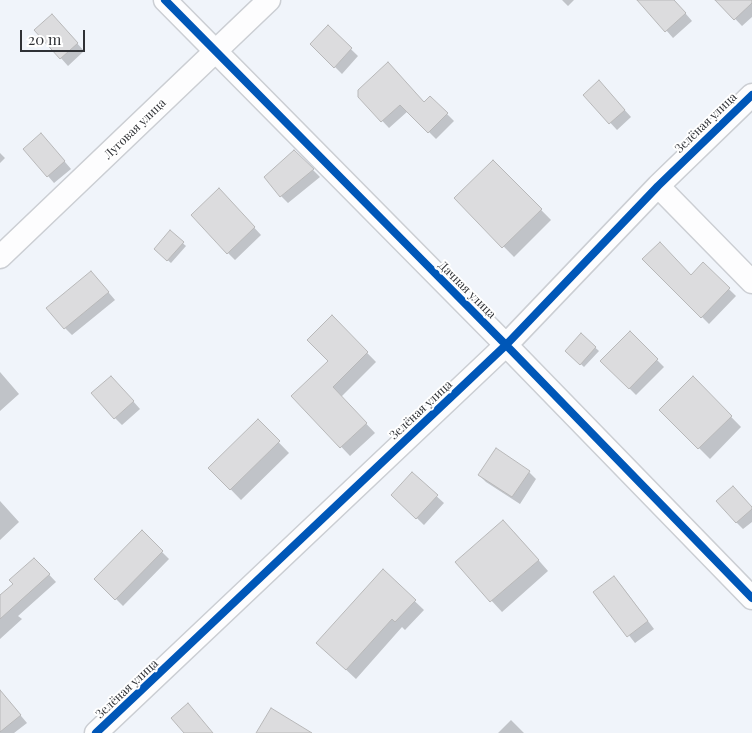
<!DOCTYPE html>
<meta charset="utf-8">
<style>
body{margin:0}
#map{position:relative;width:752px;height:733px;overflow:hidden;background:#f0f4fa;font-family:"Playfair Display",serif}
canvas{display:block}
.scale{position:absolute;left:20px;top:30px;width:65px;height:22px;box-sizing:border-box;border:2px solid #2f3135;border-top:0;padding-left:6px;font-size:15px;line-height:18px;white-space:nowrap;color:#2f3135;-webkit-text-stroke:4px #fff;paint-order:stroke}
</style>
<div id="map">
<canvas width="752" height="733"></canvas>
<div class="scale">20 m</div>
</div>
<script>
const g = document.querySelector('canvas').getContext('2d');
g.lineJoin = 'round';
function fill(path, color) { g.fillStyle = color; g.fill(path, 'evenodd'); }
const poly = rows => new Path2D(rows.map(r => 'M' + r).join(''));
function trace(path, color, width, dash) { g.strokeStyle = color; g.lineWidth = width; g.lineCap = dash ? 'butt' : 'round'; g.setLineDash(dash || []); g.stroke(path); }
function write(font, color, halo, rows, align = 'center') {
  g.font = font + ' "Playfair Display",serif'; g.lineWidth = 4; g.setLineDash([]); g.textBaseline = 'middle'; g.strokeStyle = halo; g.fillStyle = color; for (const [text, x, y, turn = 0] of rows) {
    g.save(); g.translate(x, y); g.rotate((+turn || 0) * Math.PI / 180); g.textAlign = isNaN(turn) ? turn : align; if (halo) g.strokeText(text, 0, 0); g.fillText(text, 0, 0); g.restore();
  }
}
const shadow = poly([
 [562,0,574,0,568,6],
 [640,0,674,0,692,21,673,38],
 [723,0,752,0,752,17,742,26,720,3],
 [59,23,84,51,68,66,36,30],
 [328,27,358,56,342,74,312,44],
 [606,89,631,117,617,130,585,95],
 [359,96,425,103,430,97,454,121,436,139,408,111,389,128],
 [48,142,71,169,54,183,48,176],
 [294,151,320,177,288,203,281,196],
 [0,153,5,158,0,163],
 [493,161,551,220,514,257,456,198],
 [226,197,261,235,235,260,228,253],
 [170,232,186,246,171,263,155,249],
 [644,259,691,276,703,264,736,296,709,324],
 [98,280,115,300,72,335,65,328],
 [332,317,376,362,341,397,375,433,350,456,293,396,330,361],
 [630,333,664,367,636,395,602,361],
 [581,335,599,351,584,367,567,351],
 [0,372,19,394,0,411],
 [693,378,741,427,710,459,661,410],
 [118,384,140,409,122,425,115,418],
 [258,421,289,453,241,500,210,468],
 [529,472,536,479,520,504,486,482,479,475],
 [412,474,444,503,424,525,393,495],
 [0,501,19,522,0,540],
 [752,508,752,522,743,529,736,522],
 [142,532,169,559,123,606,96,579],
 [514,532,548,571,502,612,456,562],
 [41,566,56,582,18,616,22,619,0,639,0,597],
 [383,571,424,610,405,630,402,627,356,679,327,652],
 [621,585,654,629,635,643,595,592],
 [0,691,27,723,14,733,0,733],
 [511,720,524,733,498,733]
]);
const building = poly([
 [637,0,674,0,686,13,665,32,637,0],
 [715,0,752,0,752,3,734,20,715,0],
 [52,14,78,43,60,59,34,30,52,14],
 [328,25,352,48,334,68,310,44,328,25],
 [388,62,424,102,430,96,448,113,428,133,400,105,381,122,358,97,358,90,388,62],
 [599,80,625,110,609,124,583,95,599,80],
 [41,133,65,161,47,177,23,149,41,133],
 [294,150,314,169,280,197,264,177,294,150],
 [493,160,542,209,502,248,454,198,493,160],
 [219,188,255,227,227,254,191,215,219,188],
 [170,230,184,242,167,261,154,249,170,230],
 [660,242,691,275,703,262,730,288,701,318,642,259,660,242],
 [91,271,109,292,64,329,46,308,91,271],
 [332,315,368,352,333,387,367,423,340,448,291,396,328,361,307,340,332,315],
 [630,331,658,359,629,389,600,361,630,331],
 [581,333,596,347,580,365,565,351,581,333],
 [111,376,134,401,114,419,91,393,111,376],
 [693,376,732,416,698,449,659,410,693,376],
 [258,419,280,441,230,490,208,468,258,419],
 [496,448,530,471,512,497,478,475,496,448],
 [412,472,438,495,416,519,391,495,412,472],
 [733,486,752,507,752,509,736,523,716,501,733,486],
 [503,520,539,560,490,602,455,562,503,520],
 [142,530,163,551,115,600,94,579,142,530],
 [34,558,50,574,0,619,0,595,13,584,9,580,34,558],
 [383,569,416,600,395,622,392,619,346,670,316,643,383,569],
 [614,576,648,621,627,637,593,592,614,576],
 [0,690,21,715,0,732,0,690],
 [188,703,213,733,184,733,171,718,188,703],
 [271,708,312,733,256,733,271,708]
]);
const minor = poly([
 [165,0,506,345,752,598],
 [658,186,752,282],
 [0,257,269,0],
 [96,733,506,345,658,186,752,95]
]);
const cycleway = poly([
 [165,0,506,345,752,598],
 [96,733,506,345,658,186,752,95]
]);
const streetNames = [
 ["Зелёная улица",706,123,-44],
 ["Луговая улица",135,129,-44],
 ["Дачная улица",467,290,45],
 ["Зелёная улица",421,410,-43],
 ["Зелёная улица",127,689,-43]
];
fill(shadow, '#0003');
fill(building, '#dcdcde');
trace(building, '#b8b8b9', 1);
trace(minor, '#cbced3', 25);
trace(minor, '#fdfdfe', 22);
trace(cycleway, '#0057b8', 8);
write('12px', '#2f3135', '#fff', streetNames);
</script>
